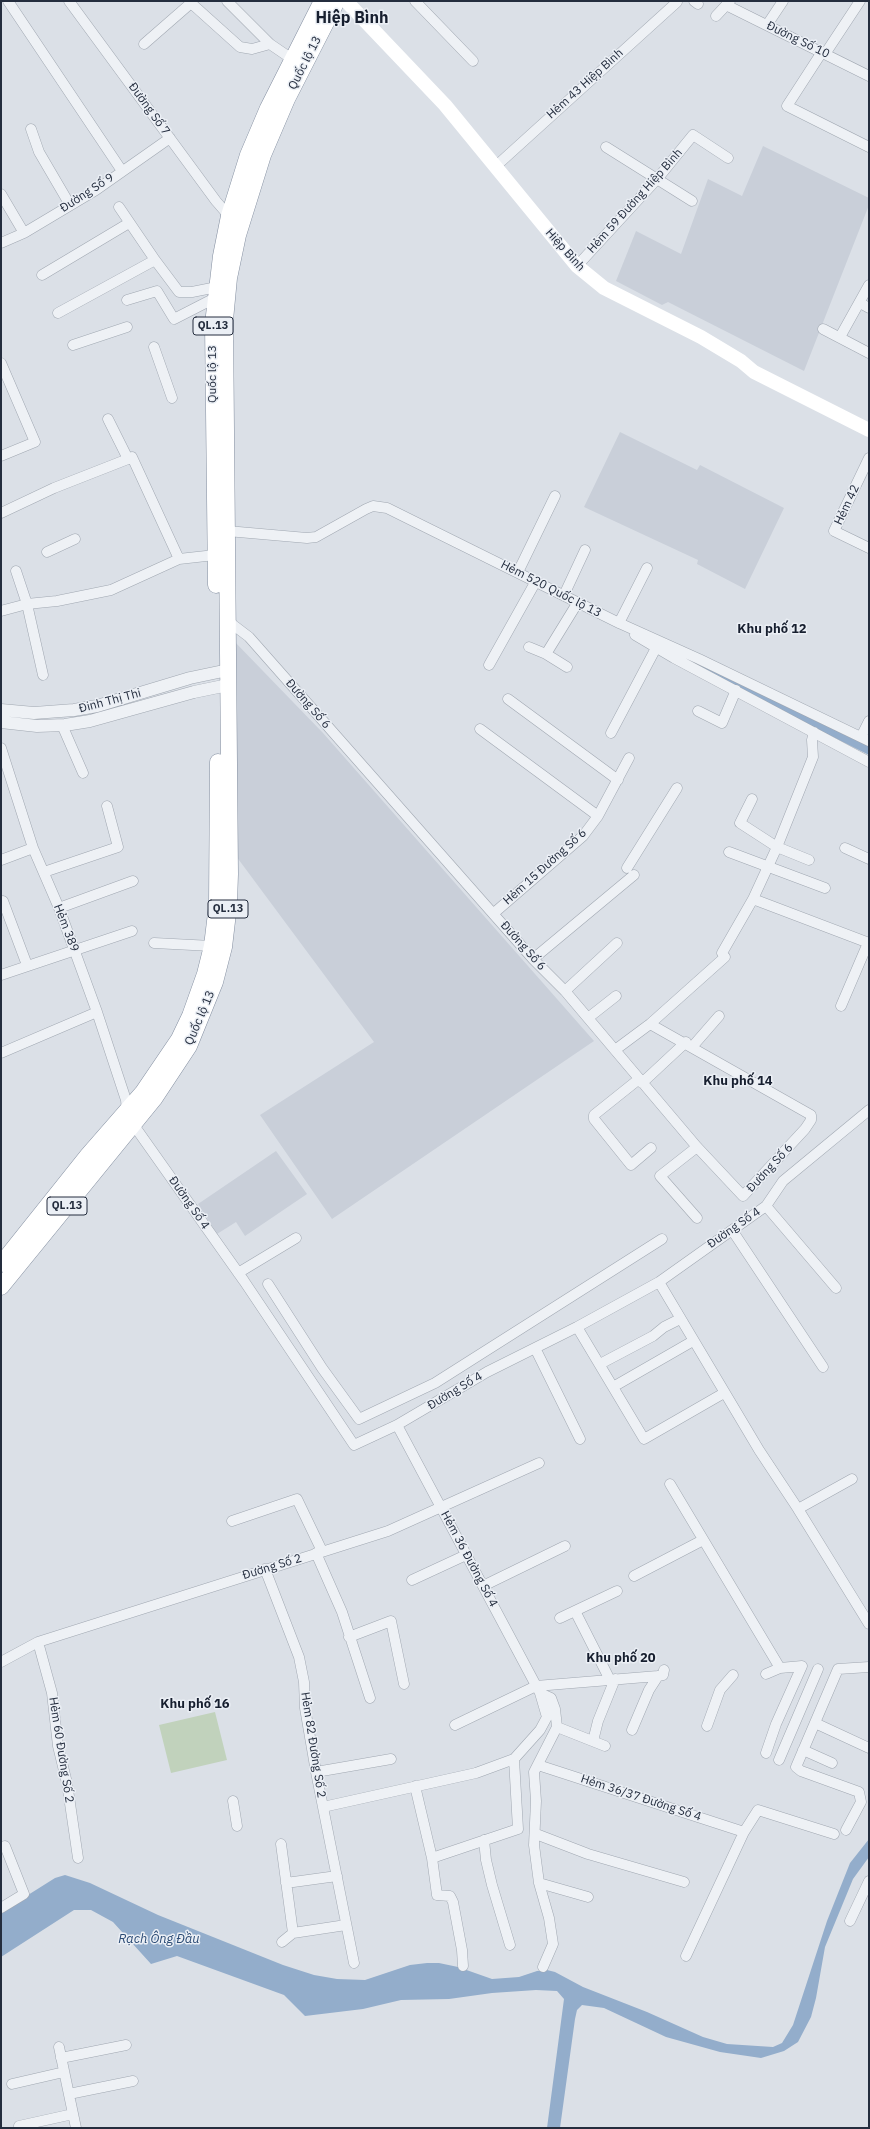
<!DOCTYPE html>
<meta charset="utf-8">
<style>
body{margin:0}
#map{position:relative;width:870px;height:2129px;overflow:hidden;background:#dbe0e7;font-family:"IBM Plex Sans",sans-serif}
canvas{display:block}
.frame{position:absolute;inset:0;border:2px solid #242d3e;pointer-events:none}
</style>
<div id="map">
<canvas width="870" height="2129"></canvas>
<div class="frame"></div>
</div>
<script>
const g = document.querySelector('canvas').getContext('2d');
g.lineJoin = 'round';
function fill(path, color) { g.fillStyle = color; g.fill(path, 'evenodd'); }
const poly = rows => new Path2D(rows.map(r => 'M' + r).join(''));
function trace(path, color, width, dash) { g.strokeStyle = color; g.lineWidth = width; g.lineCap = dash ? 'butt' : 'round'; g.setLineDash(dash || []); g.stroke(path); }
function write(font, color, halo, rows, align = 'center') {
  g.font = font + ' "IBM Plex Sans",sans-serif'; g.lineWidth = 3; g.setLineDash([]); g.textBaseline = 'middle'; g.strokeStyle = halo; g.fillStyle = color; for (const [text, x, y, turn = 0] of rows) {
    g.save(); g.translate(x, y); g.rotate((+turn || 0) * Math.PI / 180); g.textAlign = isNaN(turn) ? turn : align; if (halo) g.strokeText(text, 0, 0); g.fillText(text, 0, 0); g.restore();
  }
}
const built = poly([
 [763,146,869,198,869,205,804,371,668,302,662,305,616,281,636,231,681,254,708,179,742,196],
 [620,432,697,470,700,465,784,508,745,589,697,564,698,560,584,507],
 [233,640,323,733,594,1041,332,1219,260,1115,374,1042,236,856],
 [276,1151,307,1194,245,1236,236,1222,217,1234,198,1204]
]);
const green = poly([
 [215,1712,227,1760,171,1773,159,1725]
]);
const water = poly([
 [869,1839,869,1857,853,1879,825,1947,816,1998,811,2017,798,2042,784,2051,761,2058,720,2052,666,2037,604,2008,582,2005,577,2010,575,2019,560,2128,547,2128,564,1999,557,1991,536,1990,492,1993,449,1999,401,2000,363,2009,305,2016,284,1995,177,1956,151,1964,113,1922,91,1910,74,1910,1,1957,1,1912,55,1878,65,1875,90,1883,158,1915,283,1965,314,1975,337,1979,365,1980,410,1965,427,1963,439,1963,458,1967,492,1979,519,1977,537,1971,547,1970,555,1972,583,1987,647,2012,703,2037,727,2044,773,2047,782,2043,793,2025,827,1921,850,1863]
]);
const canal = poly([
 [684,658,869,750]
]);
const minor = poly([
 [8,1,122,171],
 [69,1,216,201,229,216],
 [227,1,270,44,292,59],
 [415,1,473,61],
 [694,1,698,4],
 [726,5,869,76],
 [716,16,730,1],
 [767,25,783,1],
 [144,44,191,3,240,47,252,49,270,44],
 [822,52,787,106,869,147],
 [825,54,860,1],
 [31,129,39,152,70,205],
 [606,147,692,201],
 [495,167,677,2],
 [1,194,24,233],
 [119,207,155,260,179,292,192,292,217,287],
 [1,243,24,233,96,190,170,138],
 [577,266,658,178,693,135,728,158],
 [42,275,129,223],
 [127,300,157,291,174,319,215,298],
 [860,303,869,308],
 [58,313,155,260],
 [823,329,869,353],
 [840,337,869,285],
 [73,345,127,327],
 [154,347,172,398],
 [1,363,35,442,1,456],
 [132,457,179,559],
 [869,458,834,531,869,548],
 [1,513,54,488,128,459,108,419],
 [227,531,307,538,316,537,366,509,373,506,387,508,619,623,699,659,869,741],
 [47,552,75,539],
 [16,571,27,604,43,675],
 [518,572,555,496],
 [564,595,585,550],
 [1,611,27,604,57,601,111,590,179,559,215,555],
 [228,621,249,637,533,959,565,991,697,1147,743,1196,805,1129,811,1120,811,1115,650,1024],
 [619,623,647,568],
 [635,635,674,658,869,762],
 [529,647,546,654,567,667],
 [546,654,578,602],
 [489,665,536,581],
 [508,699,618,780],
 [698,711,722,723,736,690],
 [62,725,83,773],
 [480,729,598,816],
 [611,733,656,648],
 [861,737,869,721],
 [1,748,33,848,59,908,97,1012,126,1100,127,1111],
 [752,799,740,823,777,847,809,860],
 [845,848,869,859],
 [729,852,825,888],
 [1,860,33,848],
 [627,868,677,788],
 [44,872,118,847,107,806],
 [753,899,869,943],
 [3,901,27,965],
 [59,908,133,881],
 [494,913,583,836,598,816,629,758],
 [154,943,212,946],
 [722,953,753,899,777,847,813,757,812,740,814,732],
 [533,959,634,875],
 [1,975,132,931],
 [565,991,617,943],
 [841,1006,868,943],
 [588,1018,616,996],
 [692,1047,719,1016],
 [615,1050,650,1024,725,957],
 [1,1053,97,1012],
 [639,1079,594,1115,594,1119,631,1165,651,1148],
 [642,1083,686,1042],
 [133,1124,244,1281,354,1445,397,1425,487,1372,577,1327,659,1282,766,1206,783,1181,869,1110],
 [766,1206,836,1288],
 [697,1218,660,1176,697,1147],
 [732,1230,823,1367],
 [238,1273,296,1238],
 [659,1282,759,1450,798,1509,869,1624],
 [268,1284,322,1368,359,1419,435,1383,662,1239],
 [577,1327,644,1439,724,1393],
 [535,1348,580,1439],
 [600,1364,653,1336,664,1327,680,1319],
 [613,1387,693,1341],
 [670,1484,780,1668],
 [798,1509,852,1479],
 [232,1521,297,1499,322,1551],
 [316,1553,342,1612,370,1698],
 [265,1569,299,1657,304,1682,305,1708,316,1772,354,1963],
 [634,1576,703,1540],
 [412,1580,466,1555],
 [483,1586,565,1546],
 [575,1611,610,1680],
 [560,1618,617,1591],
 [349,1637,391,1621,404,1684],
 [38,1642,52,1693,58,1746,67,1783,78,1858],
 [1,1662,38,1642,388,1531,539,1463],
 [540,1693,551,1698,555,1709,557,1727,534,1772,536,1801,534,1845,539,1883,549,1918,553,1944,543,1967],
 [815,1723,869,1748],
 [455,1725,536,1686,658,1676,663,1675,664,1670],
 [707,1726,720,1690,733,1675],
 [557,1727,605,1746],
 [632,1730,649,1690,658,1676],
 [593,1741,598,1721,615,1679],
 [803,1750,832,1763],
 [766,1753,776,1724,802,1666,780,1668,766,1674],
 [779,1760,818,1669],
 [538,1765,744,1832],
 [316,1772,391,1759],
 [415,1786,432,1858,437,1895,450,1896,453,1902,462,1950,463,1966],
 [233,1801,237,1826],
 [323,1807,476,1773,514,1759,540,1730,547,1717,540,1693,397,1425],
 [846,1830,861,1802,859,1792,801,1771,796,1767,838,1669,869,1667],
 [536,1834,588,1854,684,1882],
 [484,1840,486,1860,492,1885,510,1945],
 [281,1844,293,1933,282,1942],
 [432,1858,518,1829,514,1759],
 [286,1883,337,1876],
 [539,1883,588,1897],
 [1,1908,24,1894,5,1846],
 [850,1921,869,1881],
 [293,1933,346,1925],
 [686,1956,744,1832,758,1810,834,1834],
 [59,2047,76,2128],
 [61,2058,126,2045],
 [12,2084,64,2072],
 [69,2094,133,2081],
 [19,2126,73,2114]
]);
const tertiary = poly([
 [1,710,34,713,74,710,97,706,190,678,228,670],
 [1,722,37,726,65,725,90,721,194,692,228,685]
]);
const secondary = poly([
 [346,1,445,105,577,266,604,288,701,337,741,361,754,372,869,430]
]);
const trunk = poly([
 [216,585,213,324,221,256,229,216,248,155,268,108,322,1],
 [1,1264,88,1155,143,1092,179,1039,190,1016,205,974,212,946,217,905,218,762],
 [1,1287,154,1099,189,1046,215,982,224,947,229,904,230,874,225,320,229,278,238,235,263,155,287,99,337,1]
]);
const shields = [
 [213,326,40],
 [228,909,40],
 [67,1206,40]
];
const shieldNames = [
 ["QL.13",213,326],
 ["QL.13",228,909],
 ["QL.13",67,1206]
];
const streetNames = [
 ["Đường Số 10",798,40,26],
 ["Quốc lộ 13",305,63,-63],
 ["Hẻm 43 Hiệp Bình",585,84,-42],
 ["Đường Số 7",149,109,54],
 ["Đường Số 9",87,193,-33],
 ["Hẻm 59 Đường Hiệp Bình",635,201,-48],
 ["Hiệp Bình",565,250,48],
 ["Quốc lộ 13",213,374,-90],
 ["Hẻm 42",847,505,-65],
 ["Hẻm 520 Quốc lộ 13",551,589,27],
 ["Đinh Thị Thi",110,701,-15],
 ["Đường Số 6",308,704,49],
 ["Hẻm 15 Đường Số 6",545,867,-42],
 ["Hẻm 389",66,928,69],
 ["Đường Số 6",523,946,48],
 ["Quốc lộ 13",200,1018,-67],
 ["Đường Số 6",770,1168,-47],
 ["Đường Số 4",189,1203,55],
 ["Đường Số 4",734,1228,-35],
 ["Đường Số 4",455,1391,-31],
 ["Hẻm 36 Đường Số 4",469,1559,62],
 ["Đường Số 2",272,1567,-17],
 ["Hẻm 82 Đường Số 2",313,1745,81],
 ["Hẻm 60 Đường Số 2",61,1750,81],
 ["Hẻm 36/37 Đường Số 4",641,1798,18]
];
const neighbourhoodNames = [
 ["Khu phố 12",772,629],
 ["Khu phố 14",738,1081],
 ["Khu phố 20",621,1658],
 ["Khu phố 16",195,1704]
];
const waterNames = [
 ["Rạch Ông Đầu",159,1939]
];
const districtNames = [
 ["Hiệp Bình",352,18]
];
fill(built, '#c9cfd9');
fill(green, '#c1d2bc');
fill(water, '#93adcb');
trace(canal, '#93adcb', 9);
trace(minor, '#a0a7b1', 11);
trace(tertiary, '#a0a7b1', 13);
trace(trunk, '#828d9f', 17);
trace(minor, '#eef1f5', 10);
trace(tertiary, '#eef1f5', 12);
trace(secondary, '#fff', 14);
trace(trunk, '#fff', 16);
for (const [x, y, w] of shields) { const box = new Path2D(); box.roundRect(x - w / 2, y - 9, w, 18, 3); g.fillStyle = '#ebeff5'; g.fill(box); trace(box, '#242d3e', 1); }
write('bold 11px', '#242d3e', null, shieldNames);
write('12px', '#242d3e', '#ebeff5', streetNames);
write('bold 13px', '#171f2f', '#ebeff5', neighbourhoodNames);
write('italic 13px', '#2b4b75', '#ebeff5', waterNames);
write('bold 16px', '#171f2f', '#ebeff5', districtNames);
</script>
